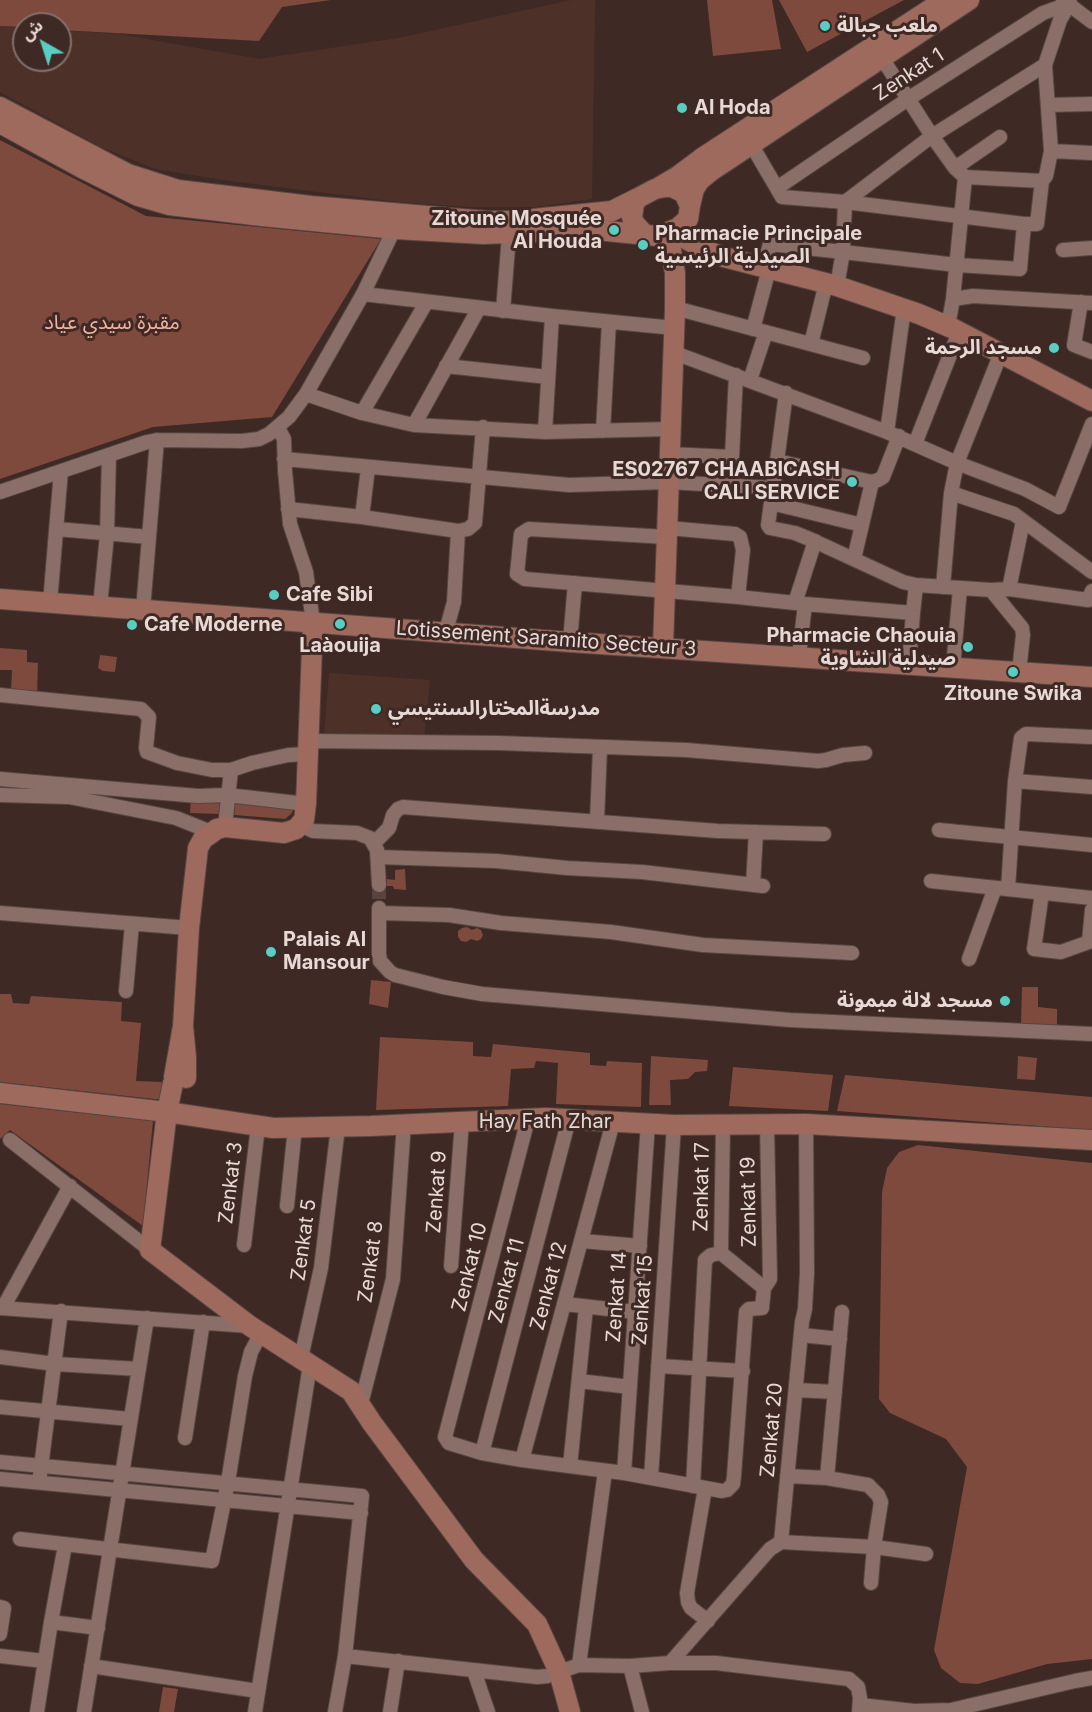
<!DOCTYPE html>
<meta charset="utf-8">
<style>
body{margin:0}
#map{position:relative;width:1092px;height:1712px;overflow:hidden;background:#3f2924;font-family:Inter,"Noto Sans Arabic",sans-serif}
canvas{display:block}
.north{position:absolute;left:12px;top:12px;width:60px;height:60px;box-sizing:border-box;background:#3f2924;border:2px solid #826f6b;border-radius:50%;rotate:321deg;font-size:16px;font-weight:700;line-height:24px;text-align:center;color:#e7d9d5}
.north::after{content:'';display:block;margin:auto;width:21px;height:27px;background:#57cec1;clip-path:polygon(50% 0,100% 100%,50% 72%,0 100%)}
</style>
<div id="map">
<canvas width="1092" height="1712"></canvas>
<div class="north">ش</div>
</div>
<script>
const g = document.querySelector('canvas').getContext('2d');
g.lineJoin = 'round';
function fill(path, color) { g.fillStyle = color; g.fill(path, 'evenodd'); }
const poly = rows => new Path2D(rows.map(r => 'M' + r).join(''));
function trace(path, color, width, dash) { g.strokeStyle = color; g.lineWidth = width; g.lineCap = dash ? 'butt' : 'round'; g.setLineDash(dash || []); g.stroke(path); }
function write(font, color, halo, rows, align = 'center') {
  g.font = font + ' Inter,"Noto Sans Arabic",sans-serif'; g.lineWidth = 6; g.setLineDash([]); g.textBaseline = 'middle'; g.strokeStyle = halo; g.fillStyle = color; for (const [text, x, y, turn = 0] of rows) {
    g.save(); g.translate(x, y); g.rotate((+turn || 0) * Math.PI / 180); g.textAlign = isNaN(turn) ? turn : align; if (halo) g.strokeText(text, 0, 0); g.fillText(text, 0, 0); g.restore();
  }
}
const built = poly([
 [571,0,595,0,592,199,535,207,469,207,398,202,230,181,155,169,99,146,0,92,0,26,24,28,24,60,60,60,60,30,119,34,259,59,404,37],
 [329,673,430,680,424,738,324,736]
]);
const green = poly([
 [0,0,331,0,282,7,259,41,60,30,60,24,24,24,24,27,0,26],
 [707,0,772,0,781,49,713,56],
 [779,0,904,0,807,52],
 [0,140,146,216,381,239,272,417,153,427,0,479],
 [0,648,27,650,27,662,38,663,37,695,11,690,12,670,0,670],
 [100,655,117,657,115,672,103,671,98,668],
 [191,798,222,801,220,814,190,813],
 [235,802,293,807,292,813,285,819,234,815],
 [405,869,406,890,394,889,393,886,387,886,387,879,395,880,395,870],
 [467,927,472,930,477,928,481,930,483,935,481,939,477,941,471,939,466,942,461,941,458,937,458,931,462,928],
 [371,980,391,982,388,1008,369,1004],
 [1022,987,1038,987,1038,1007,1057,1009,1057,1028,1021,1025],
 [0,994,11,994,13,1003,29,1004,31,996,122,1002,121,1021,141,1023,136,1081,163,1082,162,1096,159,1099,154,1099,0,1082],
 [380,1037,473,1042,473,1056,491,1057,493,1044,590,1053,590,1065,606,1066,607,1061,642,1063,641,1107,556,1104,558,1063,536,1061,534,1068,511,1069,508,1106,376,1110],
 [651,1056,708,1060,707,1071,695,1072,688,1079,670,1080,671,1105,649,1105],
 [1018,1056,1037,1058,1035,1080,1017,1079],
 [733,1067,833,1075,828,1111,729,1106],
 [845,1075,1092,1097,1092,1130,837,1111],
 [0,1104,153,1121,143,1226,10,1130,0,1139],
 [918,1145,1092,1163,1092,1659,1047,1664,978,1684,960,1683,941,1668,934,1650,967,1467,946,1439,890,1413,879,1399,882,1192,887,1168,899,1152],
 [163,1687,178,1689,174,1712,159,1712]
]);
const streetTunnel = poly([
 [379,885,379,908]
]);
const street = poly([
 [1063,0,1092,22],
 [1070,3,1060,20,1045,65,1051,151,1092,153],
 [882,58,932,136,955,168,965,177],
 [1048,105,1092,104],
 [751,144,782,197,845,202,1024,224,1037,224,1042,181],
 [955,168,1000,137],
 [777,188,908,99,1043,13,1068,4],
 [1024,224,1020,269,957,265,843,252,845,202,932,136,1045,65],
 [1063,250,1092,248],
 [763,268,770,244,843,252,837,286],
 [363,294,397,223],
 [953,299,973,296,1092,303],
 [1081,302,1074,345,1092,352],
 [426,303,362,413,414,425,545,432,670,429],
 [675,308,863,358],
 [503,311,509,235],
 [948,326,953,299,965,177,1042,181,1046,176,1051,151],
 [753,329,769,269],
 [811,344,826,283],
 [672,352,887,432,957,463,1025,489,1059,507,1092,424],
 [446,366,548,377],
 [750,380,766,332],
 [306,394,362,413],
 [414,425,479,308],
 [278,428,284,439,285,471,290,524,306,572,313,622],
 [603,431,609,322],
 [545,432,552,316],
 [887,432,904,308],
 [915,444,959,332],
 [669,454,732,457,736,375],
 [284,459,569,485,668,482,773,488,768,525,770,528,795,533,812,540,903,582,916,585,991,590,1009,589,1088,600,1092,591],
 [777,461,786,393],
 [773,488,777,461,872,482,878,480,883,477,899,436],
 [0,492,147,442,157,440,242,441,259,439,269,434,289,417,306,394,363,294,552,316,674,328],
 [951,493,1014,514,1092,572],
 [771,503,862,525],
 [288,509,362,517,458,531,468,529,475,523,483,427],
 [362,517,368,468],
 [57,529,149,537],
 [667,537,529,529,521,534,517,574,525,579,738,597,743,550,740,537,735,534,668,528],
 [854,559,872,482],
 [943,587,951,493,957,463,1001,353],
 [1009,589,1023,521],
 [991,590,1022,628,1023,635,1019,672],
 [738,597,805,604,913,613,909,664],
 [50,603,61,471],
 [795,603,815,541],
 [100,606,107,535,109,455],
 [143,610,157,440],
 [913,613,916,585],
 [446,631,454,602,458,531],
 [570,642,575,583],
 [799,656,805,604],
 [953,668,960,588],
 [0,695,141,709,149,717,146,748,147,752,177,763,212,770,231,770,252,763,288,755,308,754],
 [309,741,499,743,686,750,818,761,826,760,843,755,865,753],
 [0,779,198,796,227,795,306,804],
 [1015,781,1092,787],
 [0,795,69,797,176,818,211,832],
 [597,821,600,748],
 [300,825,313,831,357,833,370,838,377,850,379,885],
 [225,827,231,770],
 [939,830,1092,845],
 [374,843,389,828,393,815,398,809,403,807,718,831,824,834],
 [378,857,496,861,567,868,642,872,763,886],
 [931,881,1092,898],
 [753,885,756,832],
 [1008,889,1015,781,1021,738,1026,734,1092,737],
 [1042,893,1034,949,1061,952,1089,942,1092,910],
 [379,908,379,954,380,961,390,972,395,975,443,987,482,994,790,1020,1092,1034],
 [0,913,189,928],
 [379,913,449,915,501,923,611,932,703,945,852,953],
 [969,959,995,888],
 [126,991,132,924],
 [528,1119,445,1437,449,1443,482,1453,522,1460,624,1473,722,1491,727,1490,733,1484,734,1476,746,1312,749,1309,762,1308,764,1288],
 [723,1126,721,1253,764,1288,770,1279,767,1125],
 [10,1140,150,1250],
 [287,1206,295,1127],
 [582,1241,640,1246],
 [244,1245,258,1126],
 [451,1266,462,1122],
 [565,1304,635,1312],
 [0,1308,249,1326],
 [3,1308,70,1186],
 [842,1312,827,1478,868,1485,878,1495,881,1502,874,1547,871,1583],
 [801,1335,840,1339],
 [0,1357,55,1364,139,1369],
 [301,1358,321,1268,338,1127],
 [658,1366,743,1371],
 [579,1381,630,1387],
 [796,1390,835,1392],
 [361,1404,393,1279,404,1123],
 [0,1407,130,1419],
 [185,1438,203,1322],
 [482,1453,569,1119],
 [522,1460,613,1122],
 [0,1462,362,1496,345,1656,335,1712],
 [570,1466,586,1307],
 [624,1473,648,1123],
 [40,1475,61,1311],
 [787,1476,827,1478],
 [651,1478,674,1125],
 [0,1479,361,1513],
 [693,1486,705,1260,711,1255,721,1253],
 [705,1488,687,1593,688,1602,691,1608,708,1621],
 [20,1539,212,1561,228,1482,245,1376,251,1352,261,1333],
 [781,1542,802,1322,805,1309,807,1273,806,1124],
 [65,1545,51,1622,98,1628],
 [0,1607,4,1608,0,1634],
 [0,1656,44,1661],
 [345,1656,537,1677,548,1676,579,1665,630,1666,670,1663,716,1663,849,1679,858,1687,860,1698,859,1712],
 [670,1663,770,1549,781,1542,874,1547,926,1554],
 [579,1665,605,1471],
 [91,1666,258,1691],
 [630,1666,642,1712],
 [474,1671,488,1712],
 [860,1705,914,1711,951,1710,1075,1681,1092,1678],
 [37,1712,51,1622],
 [84,1712,147,1318],
 [255,1712,310,1365],
 [390,1712,398,1661]
]);
const secondary = poly([
 [0,107,128,174,178,190,311,206,486,221,513,221,612,211,638,198],
 [0,123,82,168,138,196,169,205,262,216,395,229,483,234,597,230,657,236,678,228,688,219,690,206,684,193,672,187,665,187,655,189,638,198,634,204,632,217,634,223,643,233],
 [656,189,678,176,702,158,943,1],
 [690,206,694,189,700,180,711,171,969,0],
 [672,231,707,251,724,257,837,286,919,314,954,329,1092,401],
 [0,599,570,642,1092,677],
 [663,647,675,308,675,273,668,233],
 [183,1026,189,928,198,848,203,839,217,829,225,827,284,833,296,829,304,820,306,804,313,622],
 [174,1077,183,1026,186,1057,186,1078],
 [173,1083,167,1112,150,1250,250,1326,351,1391,372,1423,474,1560,537,1624,559,1672,570,1712],
 [0,1093,167,1112,273,1128,371,1126,546,1118,674,1125,806,1124,1092,1140]
]);
const markers = [
 [825,26,6,"#57cec1"],
 [682,108,6,"#57cec1"],
 [614,230,6,"#57cec1"],
 [643,245,6,"#57cec1"],
 [1054,348,6,"#57cec1"],
 [852,482,6,"#57cec1"],
 [274,595,6,"#57cec1"],
 [340,624,6,"#57cec1"],
 [132,625,6,"#57cec1"],
 [968,647,6,"#57cec1"],
 [1013,672,6,"#57cec1"],
 [376,709,6,"#57cec1"],
 [271,952,6,"#57cec1"],
 [1005,1001,6,"#57cec1"]
];
const poiNames = [
 ["ملعب جبالة",837,26],
 ["Al Hoda",694,108],
 ["Zitoune Mosquée",602,219,"right"],
 ["Al Houda",602,242,"right"],
 ["Pharmacie Principale",655,234],
 ["الصيدلية الرئيسية",655,257],
 ["مسجد الرحمة",1042,348,"right"],
 ["ES02767 CHAABICASH",840,470,"right"],
 ["CALI SERVICE",840,493,"right"],
 ["Cafe Sibi",286,595],
 ["Cafe Moderne",144,625],
 ["Pharmacie Chaouia",956,636,"right"],
 ["صيدلية الشاوية",956,659,"right"],
 ["Laàouija",340,646,"center"],
 ["Zitoune Swika",1013,694,"center"],
 ["مدرسةالمختارالسنتيسي",388,709],
 ["Palais Al",283,940],
 ["Mansour",283,963],
 ["مسجد لالة ميمونة",993,1001,"right"]
];
const streetNames = [
 ["Zenkat 1",909,75,-33],
 ["Lotissement Saramito Secteur 3",546,639,4],
 ["Hay Fath Zhar",545,1122],
 ["Zenkat 3",231,1183,-83],
 ["Zenkat 17",702,1187,-89],
 ["Zenkat 9",437,1192,-86],
 ["Zenkat 19",749,1202,-91],
 ["Zenkat 5",304,1240,-82],
 ["Zenkat 8",371,1262,-82],
 ["Zenkat 10",470,1267,-76],
 ["Zenkat 11",507,1281,-75],
 ["Zenkat 12",549,1286,-75],
 ["Zenkat 14",617,1297,-86],
 ["Zenkat 15",643,1300,-86],
 ["Zenkat 20",772,1430,-85]
];
const parkNames = [
 ["مقبرة سيدي عياد",112,323]
];
fill(built, '#4d3129');
fill(green, '#7d4a3d');
trace(streetTunnel, '#58433f', 14, [14, 7]);
trace(street, '#574641', 16);
trace(secondary, '#574641', 22);
trace(street, '#896f68', 14);
trace(secondary, '#9d6a5d', 20);
for (const [x, y, r, color] of markers) { const dot = new Path2D(); dot.arc(x, y, r, 0, 2 * Math.PI); g.fillStyle = color; g.fill(dot); trace(dot, '#3f2924', 2); }
write('bold 20px', '#e7d9d5', '#3f2924', poiNames, 'left');
write('20px', '#e7d9d5', '#3f2924', streetNames);
write('20px', '#f3b2a0', '#3f2924', parkNames);
</script>
